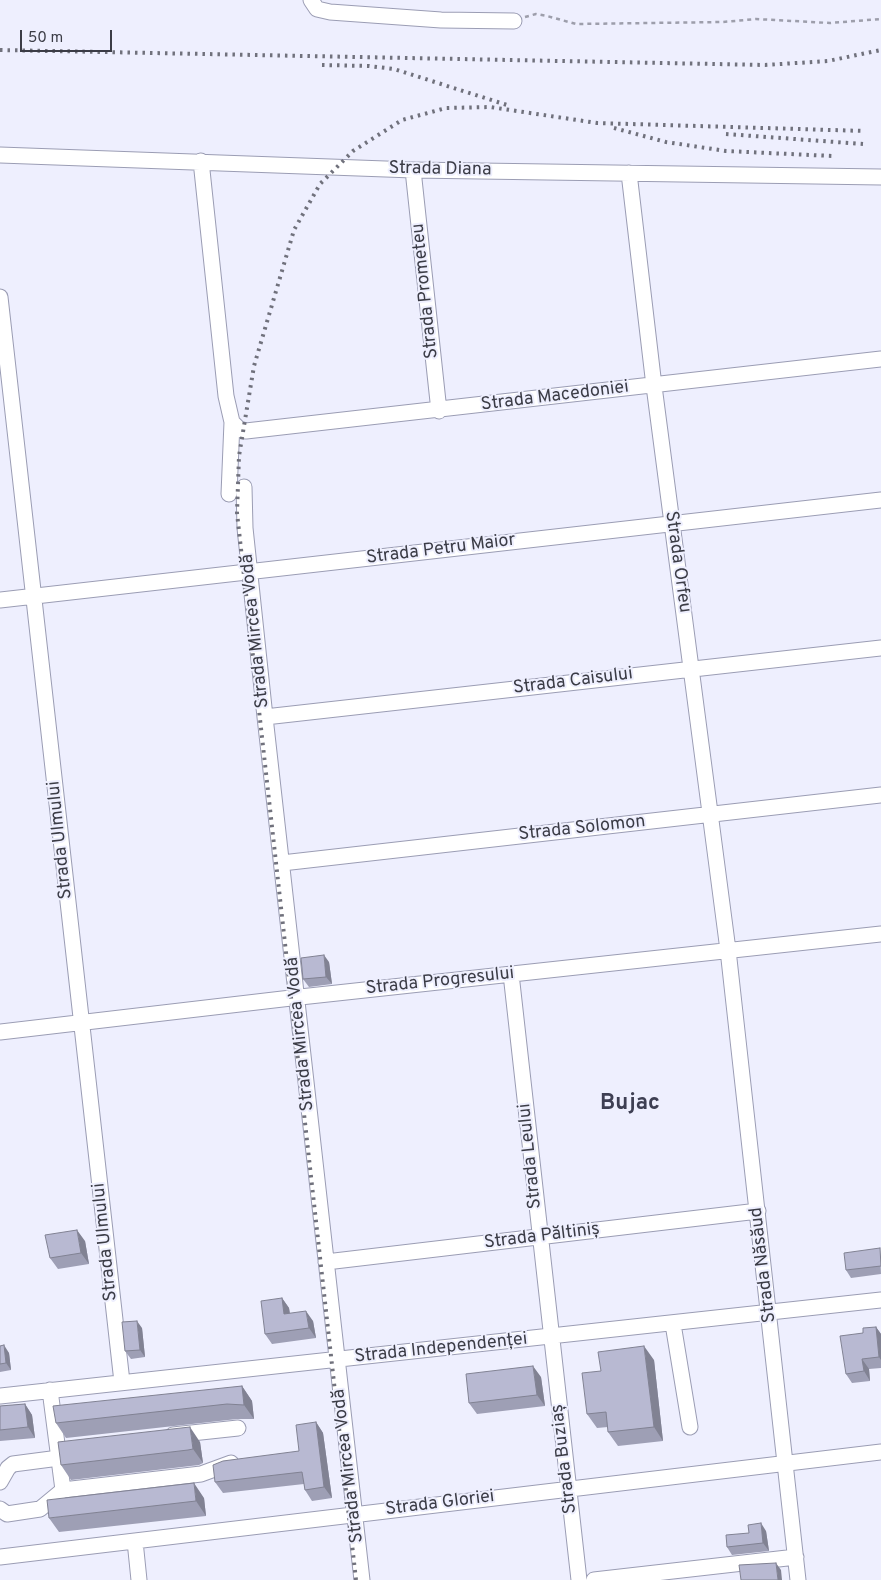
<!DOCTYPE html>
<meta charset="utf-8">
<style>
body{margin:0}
#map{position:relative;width:881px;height:1580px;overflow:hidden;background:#eeeffe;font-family:Overpass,sans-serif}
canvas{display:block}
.scale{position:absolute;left:20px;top:30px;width:92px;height:22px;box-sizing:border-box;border:2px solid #3b3c46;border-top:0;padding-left:6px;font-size:15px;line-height:18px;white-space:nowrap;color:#3b3c46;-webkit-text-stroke:4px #eeeffe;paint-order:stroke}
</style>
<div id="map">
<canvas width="881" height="1580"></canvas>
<div class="scale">50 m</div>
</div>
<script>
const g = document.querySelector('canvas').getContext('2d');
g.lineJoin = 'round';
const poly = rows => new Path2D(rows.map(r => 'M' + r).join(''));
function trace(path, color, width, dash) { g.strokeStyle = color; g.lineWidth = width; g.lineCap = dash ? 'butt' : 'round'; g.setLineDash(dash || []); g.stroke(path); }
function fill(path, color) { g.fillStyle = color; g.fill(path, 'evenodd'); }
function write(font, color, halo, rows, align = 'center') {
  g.font = font + ' Overpass,sans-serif'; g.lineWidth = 4; g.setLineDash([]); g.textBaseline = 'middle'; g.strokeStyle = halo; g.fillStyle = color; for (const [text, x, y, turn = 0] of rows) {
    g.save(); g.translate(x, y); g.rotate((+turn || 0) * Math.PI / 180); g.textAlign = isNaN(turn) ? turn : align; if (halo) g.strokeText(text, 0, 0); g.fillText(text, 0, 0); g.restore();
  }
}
const path = poly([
 [525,17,536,14,547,16,576,24,723,22,756,19,830,23,881,19]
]);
const minor = poly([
 [311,0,317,9,330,12,441,20,514,21],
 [0,155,413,170,881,177],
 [201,161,226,396,232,422,229,494],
 [413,170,439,411],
 [629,173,654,386,728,950,798,1580],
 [0,297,122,1382],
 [232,422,239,429,246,431,881,359],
 [244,487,245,528,265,717,362,1580],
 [0,600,881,500],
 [265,717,881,648],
 [282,863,881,795],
 [511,974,579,1580],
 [0,1032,291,998,881,934],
 [326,1262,758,1211],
 [673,1324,690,1427],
 [50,1390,63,1490],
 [0,1396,881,1300],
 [173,1435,238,1428],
 [0,1482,8,1468,13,1464,59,1458],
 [0,1509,7,1514,40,1509,63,1490,201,1474,231,1463],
 [135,1541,139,1580],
 [0,1557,881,1452],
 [594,1580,796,1557]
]);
const rail = poly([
 [0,50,765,65,828,61,881,50],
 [322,65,369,66,394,69,507,105],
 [614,128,666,142,726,151,832,156],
 [726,134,863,144],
 [356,1580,237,513,239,456,254,366,294,230,320,184,353,151,402,120,446,108,490,107,597,123,865,131]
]);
const wall = poly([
 [329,962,332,984,309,987,303,979],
 [85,1241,89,1264,58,1269,50,1258],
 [880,1248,881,1274,851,1278,846,1270],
 [282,1298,289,1308,290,1313,313,1321,316,1338,272,1344,265,1334],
 [876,1327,881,1334,881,1368,869,1369,870,1381,852,1383,846,1374,863,1333],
 [142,1328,145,1357,131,1359,125,1351],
 [0,1346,9,1353,11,1370,0,1372],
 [654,1360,663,1441,618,1446,608,1432,608,1427,597,1428,587,1414,601,1371],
 [541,1377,545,1406,477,1414,469,1403],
 [242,1386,252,1401,254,1419,237,1419,66,1438,56,1423],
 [25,1404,32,1415,35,1438,0,1441,0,1406],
 [316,1422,323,1433,332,1498,312,1501,305,1490,304,1484,223,1493,215,1482,299,1451],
 [200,1442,203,1463,199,1465,71,1480,61,1465],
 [204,1498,206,1516,59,1532,49,1518],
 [766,1531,769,1551,732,1555,727,1547]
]);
const shadedWall = poly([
 [324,955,329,962,332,984,326,977],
 [77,1230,85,1241,89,1264,81,1253],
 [282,1298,289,1308,291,1324,284,1314],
 [306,1311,313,1321,316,1338,309,1328],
 [137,1321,142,1328,145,1357,140,1350],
 [876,1327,881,1334,881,1360,879,1357],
 [4,1345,9,1353,11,1370,6,1363],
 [644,1346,654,1360,663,1441,654,1427],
 [862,1359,869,1369,870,1381,864,1371],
 [533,1366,541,1377,545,1406,537,1395],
 [242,1386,252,1401,254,1419,244,1405],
 [25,1404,32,1415,35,1438,28,1427],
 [316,1422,323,1433,332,1498,324,1487],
 [190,1427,200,1442,203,1463,193,1449],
 [194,1483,204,1498,206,1516,196,1501],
 [761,1523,766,1531,769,1551,763,1543],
 [776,1563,781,1570,782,1580,778,1580]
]);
const building = poly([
 [324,955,326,977,303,979,301,958,324,955],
 [77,1230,81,1253,50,1258,45,1235,77,1230],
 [880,1248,881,1266,846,1270,844,1253,880,1248],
 [282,1298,284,1314,306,1311,309,1328,265,1334,261,1301,282,1298],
 [137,1321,140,1350,125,1351,122,1322,137,1321],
 [876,1327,879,1357,862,1359,864,1371,846,1374,840,1336,863,1333,863,1328,876,1327],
 [4,1345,6,1363,0,1364,0,1346,4,1345],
 [644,1346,654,1427,608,1432,606,1412,587,1414,582,1373,601,1371,598,1352,644,1346],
 [533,1366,537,1395,469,1403,466,1374,533,1366],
 [242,1386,244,1405,227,1404,56,1423,53,1406,242,1386],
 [25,1404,28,1427,0,1430,0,1406,25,1404],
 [316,1422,324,1487,305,1490,302,1472,215,1482,213,1465,223,1461,299,1451,296,1425,316,1422],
 [190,1427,193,1449,188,1450,61,1465,58,1442,190,1427],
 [194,1483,196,1501,49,1518,47,1500,194,1483],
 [761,1523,763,1543,727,1547,726,1535,749,1533,748,1525,761,1523],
 [776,1563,778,1580,741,1580,739,1565,776,1563]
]);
const streetNames = [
 ["Strada Diana",440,170,1],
 ["Strada Prometeu",426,291,-96],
 ["Strada Macedoniei",555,397,-7],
 ["Strada Petru Maior",441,550,-7],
 ["Strada Orfeu",677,562,82],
 ["Strada Mircea Vodă",256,631,-96],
 ["Strada Caisului",573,682,-7],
 ["Strada Solomon",582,829,-6],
 ["Strada Ulmului",61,840,-96],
 ["Strada Progresului",440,982,-6],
 ["Strada Mircea Vodă",301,1034,-96],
 ["Strada Leului",531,1156,-96],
 ["Strada Păltiniș",542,1237,-7],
 ["Strada Ulmului",106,1242,-96],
 ["Strada Năsăud",764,1265,-97],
 ["Strada Independenței",441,1349,-6],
 ["Strada Buziaș",565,1459,-97],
 ["Strada Mircea Vodă",349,1466,-97],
 ["Strada Gloriei",440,1504,-7]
];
const districtNames = [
 ["Bujac",630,1105]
];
trace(minor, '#9b9db4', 17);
trace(path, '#9d9eab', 2.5, [4, 4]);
trace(minor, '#fff', 15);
trace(rail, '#70717c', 4, [2.5, 5]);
fill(wall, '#9e9fb5');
fill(shadedWall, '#818293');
fill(building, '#b8b9d2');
trace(building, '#818293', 1);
write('18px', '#3b3c46', '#eeeffe', streetNames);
write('bold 22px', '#3e3f53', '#eeeffe', districtNames);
</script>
